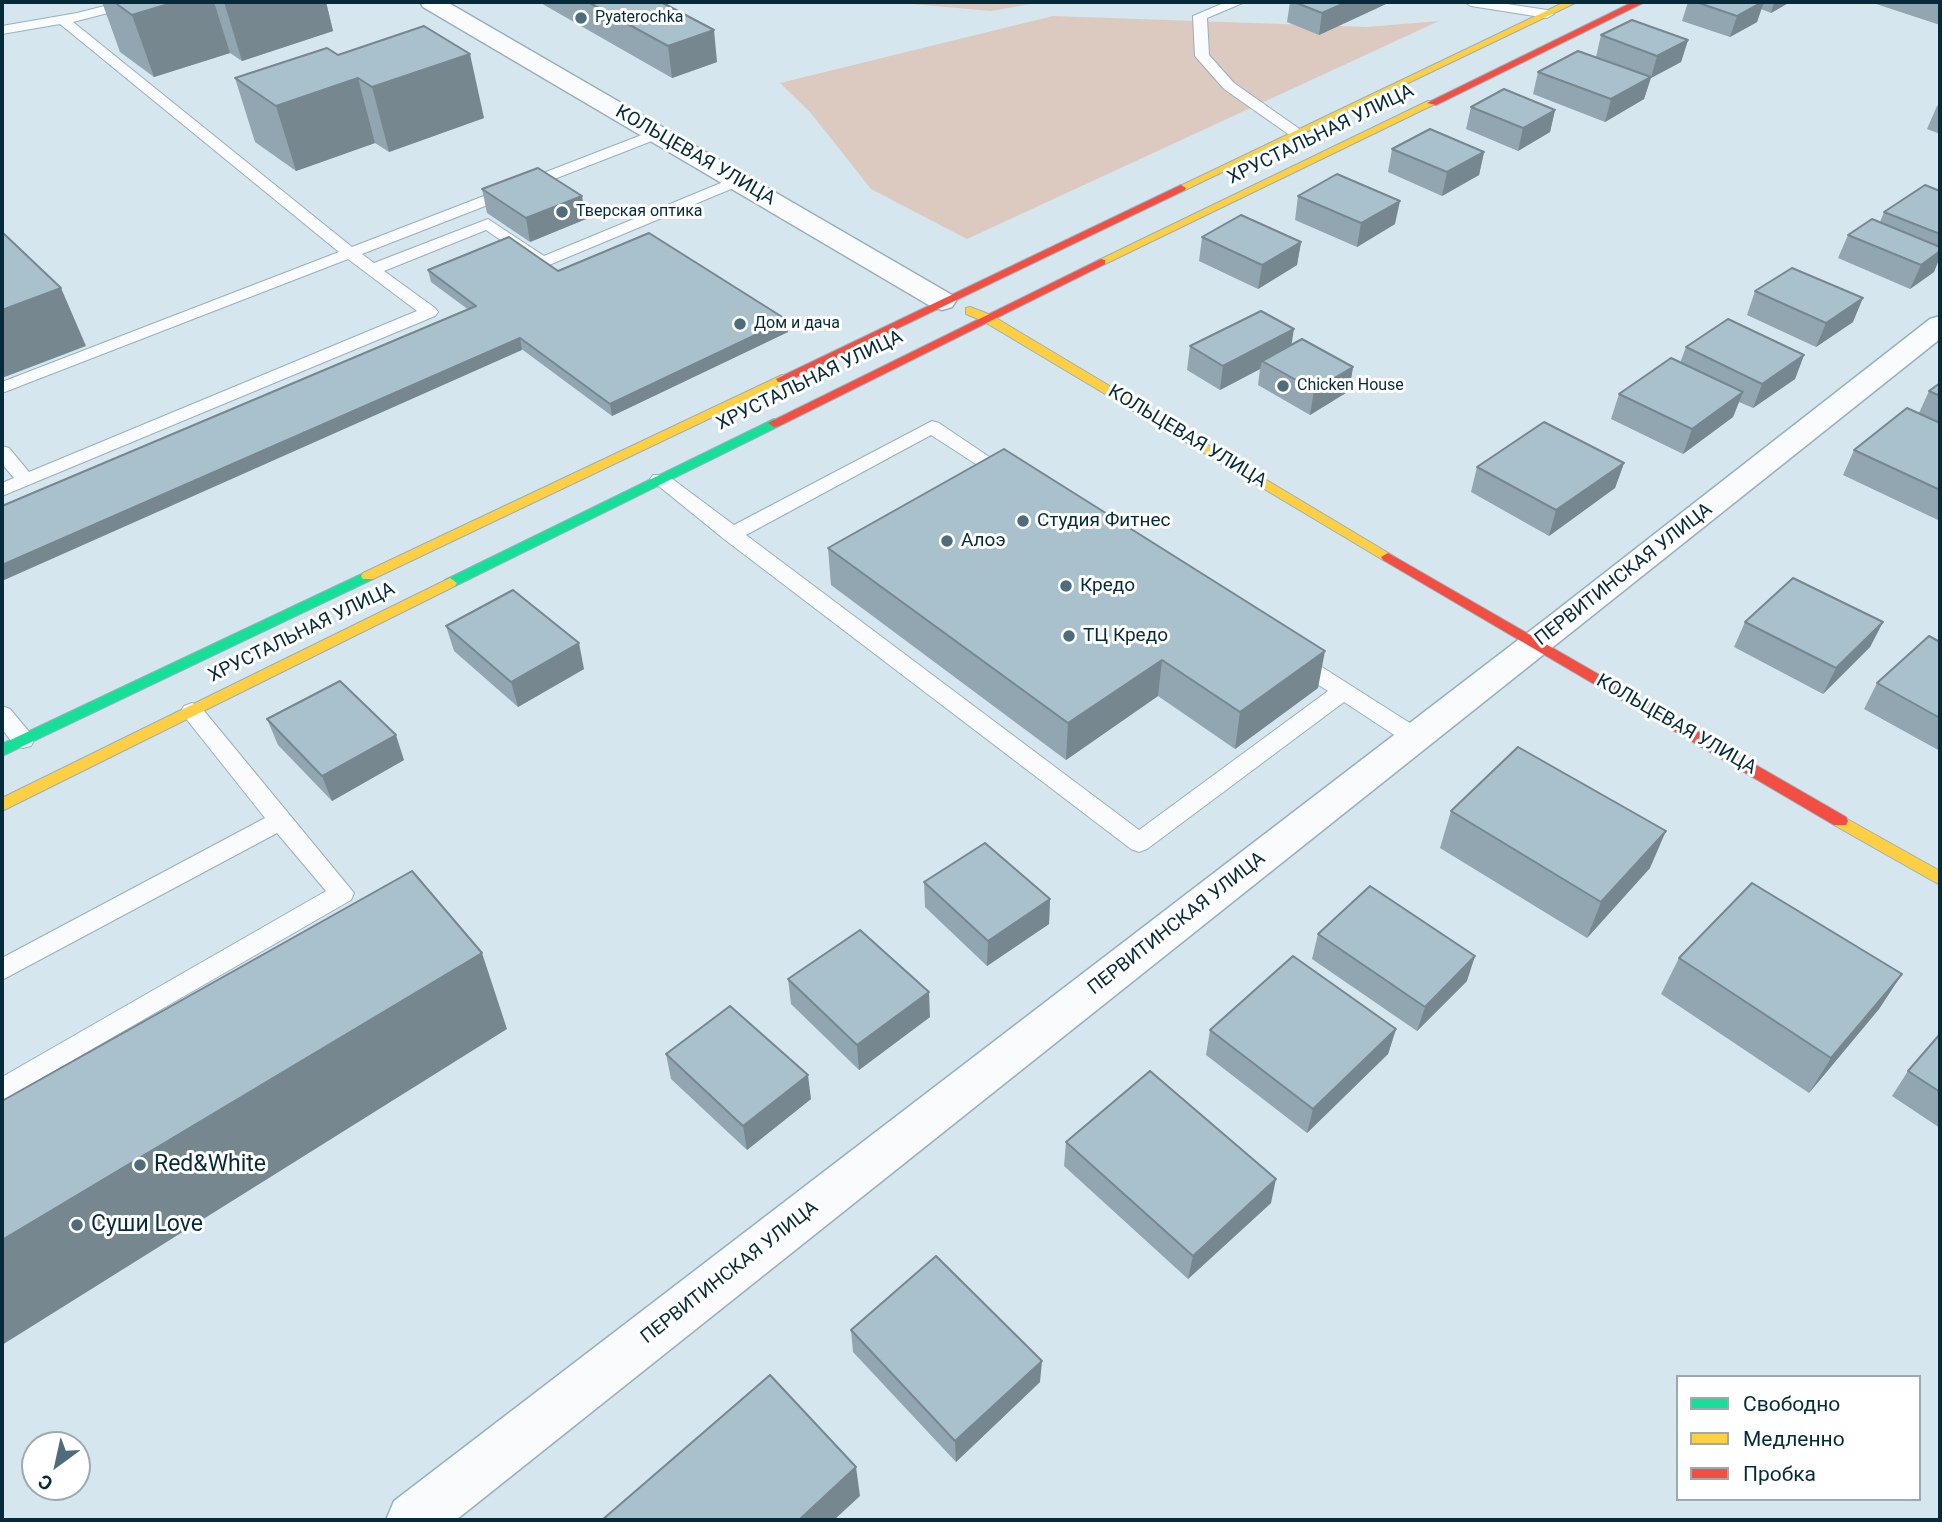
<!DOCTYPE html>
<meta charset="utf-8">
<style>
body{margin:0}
#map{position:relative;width:1942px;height:1522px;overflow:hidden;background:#d5e6ef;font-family:Roboto,sans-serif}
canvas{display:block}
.frame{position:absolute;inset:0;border:4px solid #052b3a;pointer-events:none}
.legend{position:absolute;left:1676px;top:1375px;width:245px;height:126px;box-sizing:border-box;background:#fff;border:2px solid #9baab0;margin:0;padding:9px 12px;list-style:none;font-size:21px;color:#052b3a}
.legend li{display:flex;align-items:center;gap:14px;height:35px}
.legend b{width:35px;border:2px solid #9baab0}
.north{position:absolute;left:21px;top:1431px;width:70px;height:70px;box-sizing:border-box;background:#fff;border:2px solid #9baab0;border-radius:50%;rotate:213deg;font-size:19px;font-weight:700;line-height:28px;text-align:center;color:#052b3a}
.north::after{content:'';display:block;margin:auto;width:24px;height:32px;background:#4e6c79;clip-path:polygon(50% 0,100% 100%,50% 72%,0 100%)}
</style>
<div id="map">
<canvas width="1942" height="1522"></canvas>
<div class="frame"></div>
<ul class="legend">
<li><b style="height:9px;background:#16e098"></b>Свободно</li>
<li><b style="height:9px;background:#ffcf43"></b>Медленно</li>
<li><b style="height:9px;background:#f24e42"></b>Пробка</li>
</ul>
<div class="north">С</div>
</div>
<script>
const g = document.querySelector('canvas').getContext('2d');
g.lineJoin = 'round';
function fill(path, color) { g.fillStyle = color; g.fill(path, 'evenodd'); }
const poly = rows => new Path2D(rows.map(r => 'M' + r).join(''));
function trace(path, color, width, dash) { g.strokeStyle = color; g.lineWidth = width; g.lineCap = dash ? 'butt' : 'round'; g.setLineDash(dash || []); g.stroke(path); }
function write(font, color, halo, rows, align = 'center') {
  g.font = font + ' Roboto,sans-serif'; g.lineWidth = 6; g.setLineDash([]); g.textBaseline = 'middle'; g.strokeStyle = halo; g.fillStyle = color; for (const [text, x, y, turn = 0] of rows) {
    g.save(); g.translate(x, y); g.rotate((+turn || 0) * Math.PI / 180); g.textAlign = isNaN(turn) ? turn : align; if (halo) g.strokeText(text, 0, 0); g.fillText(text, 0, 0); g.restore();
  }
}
const green = poly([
 [889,2,1042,2,991,11],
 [1053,16,1367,27,1439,21,967,239,871,189,810,112,780,83]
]);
const lane = poly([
 [120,2,141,2,139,5,73,22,352,247,652,131,662,131,664,134,662,137,362,254,374,263,488,219,544,256,733,178,738,176,746,181,743,184,549,265,537,265,486,230,384,271,435,308,438,312,435,316,2,496,2,483,14,478,2,464,2,446,9,448,29,472,417,311,348,259,2,393,2,382,339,252,60,24,2,34,2,26,77,13,120,2],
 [1226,2,1245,2,1207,18,1209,55,1234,83,1301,130,1303,133,1301,136,1291,136,1224,89,1195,56,1193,16,1226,2],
 [1464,2,1494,2,1547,10,1554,14,1547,18,1471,6,1464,2],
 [932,421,939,423,1019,477,1016,481,1002,481,931,435,746,535,1139,830,1328,691,1287,665,1284,660,1287,655,1295,653,1303,655,1424,732,1427,738,1424,744,1416,746,1408,744,1344,702,1147,849,1139,852,1131,849,724,539,650,479,653,475,667,475,734,525,932,421],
 [192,703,200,706,354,893,351,900,2,1101,2,1077,326,891,277,833,2,980,2,958,265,818,184,716,181,711,184,706,192,703],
 [2,706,10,709,31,734,34,740,31,746,23,748,15,746,2,729,2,706]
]);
const street = poly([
 [420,2,447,2,952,295,956,301,952,307,942,310,932,307,423,7,420,2],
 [1940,316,1940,339,456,1520,386,1520,394,1501,1552,614,1930,319,1940,316]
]);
const fast = poly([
 [774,419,780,423,779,426,455,586,445,586,443,583,445,580,774,419],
 [368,571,375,576,373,579,2,756,2,744,368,571]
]);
const slow = poly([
 [1565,2,1577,2,1185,190,1176,188,1565,2],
 [1428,101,1437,103,1105,264,1095,262,1428,101],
 [970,307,991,315,1395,557,1388,561,1383,560,983,321,966,314,966,308,970,307],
 [782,375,786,376,786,382,373,579,363,579,361,576,363,573,782,375],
 [450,578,457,583,455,586,2,811,2,798,450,578],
 [1840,815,1940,871,1940,885,1834,825,1832,821,1834,817,1840,815]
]);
const jam = poly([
 [1633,2,1645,2,1436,105,1427,103,1633,2],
 [1181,185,1186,188,1185,190,786,382,778,382,776,379,1181,185],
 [1101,259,1105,260,1105,264,779,426,774,427,768,423,1101,259],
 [1388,553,1846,817,1848,821,1846,825,1834,825,1383,560,1381,557,1388,553]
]);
const wall = poly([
 [102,2,326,2,333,31,242,61,230,53,154,77,120,52],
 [539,2,661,2,717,62,672,78],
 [1290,2,1386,2,1386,4,1319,35,1287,22],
 [1688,2,1790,2,1771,13,1761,9,1757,22,1730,37,1682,21],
 [1870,2,1940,2,1940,25],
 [1601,35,1688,40,1681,62,1651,78,1644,99,1605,122,1533,94,1538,72,1596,57],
 [338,55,484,118,389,152,375,143,296,171,255,142,235,78],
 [1940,104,1940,134,1927,129,1937,106],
 [1471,107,1555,110,1550,132,1518,151,1466,129],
 [1392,149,1484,152,1479,175,1442,196,1388,172],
 [482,189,586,219,530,242,487,213],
 [1940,191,1940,262,1938,261,1934,272,1910,289,1838,258,1848,235,1880,222,1884,212],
 [1298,196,1395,224,1357,247,1295,220],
 [1202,237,1301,242,1297,265,1258,289,1199,261],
 [428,270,788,332,612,416,431,282],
 [1755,291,1853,322,1816,347,1747,315],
 [1292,344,1353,367,1349,391,1310,415,1258,385,1260,369,1220,390,1187,370,1190,346],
 [1686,347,1804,355,1795,379,1753,408,1739,402,1733,417,1683,454,1611,419,1619,394,1680,363],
 [1940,383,1940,521,1843,475,1854,450,1919,413,1929,391],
 [1624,463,1615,488,1549,536,1471,492,1477,467],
 [828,548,1318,688,1235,749,1158,696,1066,760,831,585],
 [1745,622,1883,622,1870,647,1823,694,1734,647],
 [446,626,584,669,518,707,454,651],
 [1940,642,1940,751,1864,709,1877,683],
 [267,719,404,760,332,801,278,745],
 [1451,811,1650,868,1587,938,1440,848],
 [924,882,1050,899,1049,924,987,966,925,907],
 [1318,934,1467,981,1417,1031,1312,959],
 [1679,958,1902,974,1879,1009,1809,1093,1661,994],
 [788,979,930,1017,859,1070,791,1004],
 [1396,1029,1388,1054,1307,1133,1206,1055,1210,1030],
 [1940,1034,1940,1128,1892,1096,1908,1071],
 [666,1054,811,1099,747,1150,671,1079],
 [1066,1142,1271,1203,1188,1279,1064,1166],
 [851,1330,1040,1382,956,1462,853,1352]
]);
const shadedWall = poly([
 [175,2,214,2,230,53,154,77,132,15],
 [224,2,326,2,333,31,242,61],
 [1347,2,1386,2,1386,4,1319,35,1322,13],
 [1762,2,1764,2,1757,22,1730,37,1737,16],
 [1774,2,1790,2,1771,13],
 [714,30,717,62,672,78,668,46],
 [1688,40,1681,62,1651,78,1657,56],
 [470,54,484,118,389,152,372,87],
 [1651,77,1644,99,1605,122,1611,99],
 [358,78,375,143,296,171,276,106],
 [1555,110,1550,132,1518,151,1523,128],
 [1484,152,1479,175,1442,196,1447,172],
 [582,196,586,219,530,242,526,218],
 [1400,201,1395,224,1357,247,1361,223],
 [1301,242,1297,265,1258,289,1262,265],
 [1940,251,1940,257,1934,272,1910,289,1921,265],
 [61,288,86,346,2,378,2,310],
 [1863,298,1853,322,1816,347,1826,323],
 [787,320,788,332,612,416,610,404],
 [1294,329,1290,354,1262,361,1260,369,1220,390,1223,366],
 [520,338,522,350,2,581,2,565],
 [1804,355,1795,379,1753,408,1762,384],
 [1353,367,1349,391,1310,415,1314,390],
 [1743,392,1733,417,1683,454,1692,429],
 [1624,463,1615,488,1549,536,1556,510],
 [1883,622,1870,647,1823,694,1836,668],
 [579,643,584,669,518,707,511,682],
 [1325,651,1318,688,1235,749,1240,712],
 [1162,660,1158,696,1066,760,1068,723],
 [396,735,404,760,332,801,322,776],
 [1666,831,1650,868,1587,938,1601,902],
 [1050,899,1049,924,987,966,988,941],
 [482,953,507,1029,2,1345,2,1240],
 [1475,956,1467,981,1417,1031,1425,1007],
 [1902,974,1879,1009,1809,1093,1831,1058],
 [929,992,930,1017,859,1070,857,1045],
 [1396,1029,1388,1054,1307,1133,1313,1109],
 [808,1075,811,1099,747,1150,743,1126],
 [1276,1179,1271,1203,1188,1279,1193,1256],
 [1042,1361,1040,1382,956,1462,955,1441],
 [856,1467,860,1496,834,1520,799,1520]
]);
const building = poly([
 [114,2,175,2,132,15,114,2],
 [588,2,661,2,714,30,668,46,588,2],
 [1294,2,1347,2,1322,13,1294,2],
 [1696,2,1762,2,1737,16,1696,2],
 [1632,20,1688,40,1657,56,1601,35,1632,20],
 [424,26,470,54,372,87,358,78,276,106,235,78,327,48,338,55,424,26],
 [1578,51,1651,77,1611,99,1538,72,1578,51],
 [1504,89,1555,110,1523,128,1471,107,1504,89],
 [1430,129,1484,152,1447,172,1392,149,1430,129],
 [538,168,582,196,526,218,482,189,538,168],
 [1337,174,1400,201,1361,223,1298,196,1337,174],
 [1925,185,1940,191,1940,234,1884,212,1925,185],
 [1241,215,1301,242,1262,265,1202,237,1241,215],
 [1872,219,1940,247,1940,251,1921,265,1848,235,1872,219],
 [2,232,61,288,2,310,2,232],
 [649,233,787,320,610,404,520,338,2,565,2,506,476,306,428,270,509,237,558,271,649,233],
 [1792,268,1863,298,1826,323,1755,291,1792,268],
 [1261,311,1294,329,1223,366,1190,346,1261,311],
 [1728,319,1804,355,1762,384,1686,347,1728,319],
 [1302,339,1353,367,1314,390,1262,361,1302,339],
 [1671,358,1743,392,1692,429,1619,394,1671,358],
 [1940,383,1940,396,1929,391,1940,383],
 [1907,408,1940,423,1940,490,1854,450,1907,408],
 [1544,422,1624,463,1556,510,1477,467,1544,422],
 [1004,449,1325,651,1240,712,1162,660,1068,723,828,548,1004,449],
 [1793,578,1883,622,1836,668,1745,622,1793,578],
 [513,590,579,643,511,682,446,626,513,590],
 [1929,636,1940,642,1940,718,1877,683,1929,636],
 [340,681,396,735,322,776,267,719,340,681],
 [1518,747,1666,831,1601,902,1451,811,1518,747],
 [985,843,1050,899,988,941,924,882,985,843],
 [412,871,482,953,2,1240,2,1101,412,871],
 [1752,883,1902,974,1831,1058,1679,958,1752,883],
 [1370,886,1475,956,1425,1007,1318,934,1370,886],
 [860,930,929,992,857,1045,788,979,860,930],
 [1293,956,1396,1029,1313,1109,1210,1030,1293,956],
 [730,1006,808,1075,743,1126,666,1054,730,1006],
 [1940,1034,1940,1092,1908,1071,1940,1034],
 [1150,1071,1276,1179,1193,1256,1066,1142,1150,1071],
 [936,1256,1042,1361,955,1441,851,1330,936,1256],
 [770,1375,856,1467,799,1520,602,1520,770,1375]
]);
const markers = [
 [581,18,7,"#4e6c79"],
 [562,212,7,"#4e6c79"],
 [740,324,7,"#4e6c79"],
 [1283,386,7,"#4e6c79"],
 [1023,521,7,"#4e6c79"],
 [947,541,7,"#4e6c79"],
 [1066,586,7,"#4e6c79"],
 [1069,636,7,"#4e6c79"],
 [140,1165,7,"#4e6c79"],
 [77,1225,7,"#4e6c79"]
];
const farPoinames = [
 ["Pyaterochka",595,18],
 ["Тверская оптика",576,212],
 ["Дом и дача",754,324],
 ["Chicken House",1297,386]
];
const streetNames = [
 ["ХРУСТАЛЬНАЯ УЛИЦА",1321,135,-26],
 ["КОЛЬЦЕВАЯ УЛИЦА",695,156,30],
 ["ХРУСТАЛЬНАЯ УЛИЦА",810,381,-26],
 ["КОЛЬЦЕВАЯ УЛИЦА",1187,437,31],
 ["ПЕРВИТИНСКАЯ УЛИЦА",1624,575,-38],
 ["ХРУСТАЛЬНАЯ УЛИЦА",302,633,-26],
 ["КОЛЬЦЕВАЯ УЛИЦА",1676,725,30],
 ["ПЕРВИТИНСКАЯ УЛИЦА",1177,924,-38],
 ["ПЕРВИТИНСКАЯ УЛИЦА",730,1273,-38]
];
const poiNames = [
 ["Студия Фитнес",1037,521],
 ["Алоэ",961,541],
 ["Кредо",1080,586],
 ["ТЦ Кредо",1083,636]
];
const nearPoinames = [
 ["Red&White",154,1165],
 ["Суши Love",91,1225]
];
fill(green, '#dccac0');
trace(lane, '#98b0bc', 2);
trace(street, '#98b0bc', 3);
trace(fast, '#98b0bc', 2);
trace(slow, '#98b0bc', 2);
trace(jam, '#98b0bc', 2);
fill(lane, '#f9fbfd');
fill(street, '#f9fbfd');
fill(fast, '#16e098');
fill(slow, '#ffcf43');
fill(jam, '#f24e42');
fill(wall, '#91a6b0');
fill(shadedWall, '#768790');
fill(building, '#a9c1cd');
trace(building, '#768790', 2);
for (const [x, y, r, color] of markers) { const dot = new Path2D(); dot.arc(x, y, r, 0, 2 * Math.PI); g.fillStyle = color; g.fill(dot); trace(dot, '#fff', 2.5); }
write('16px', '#052b3a', '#fff', farPoinames, 'left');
write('19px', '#052b3a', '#fff', streetNames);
write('19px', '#052b3a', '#fff', poiNames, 'left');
write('23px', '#052b3a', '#fff', nearPoinames, 'left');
</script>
